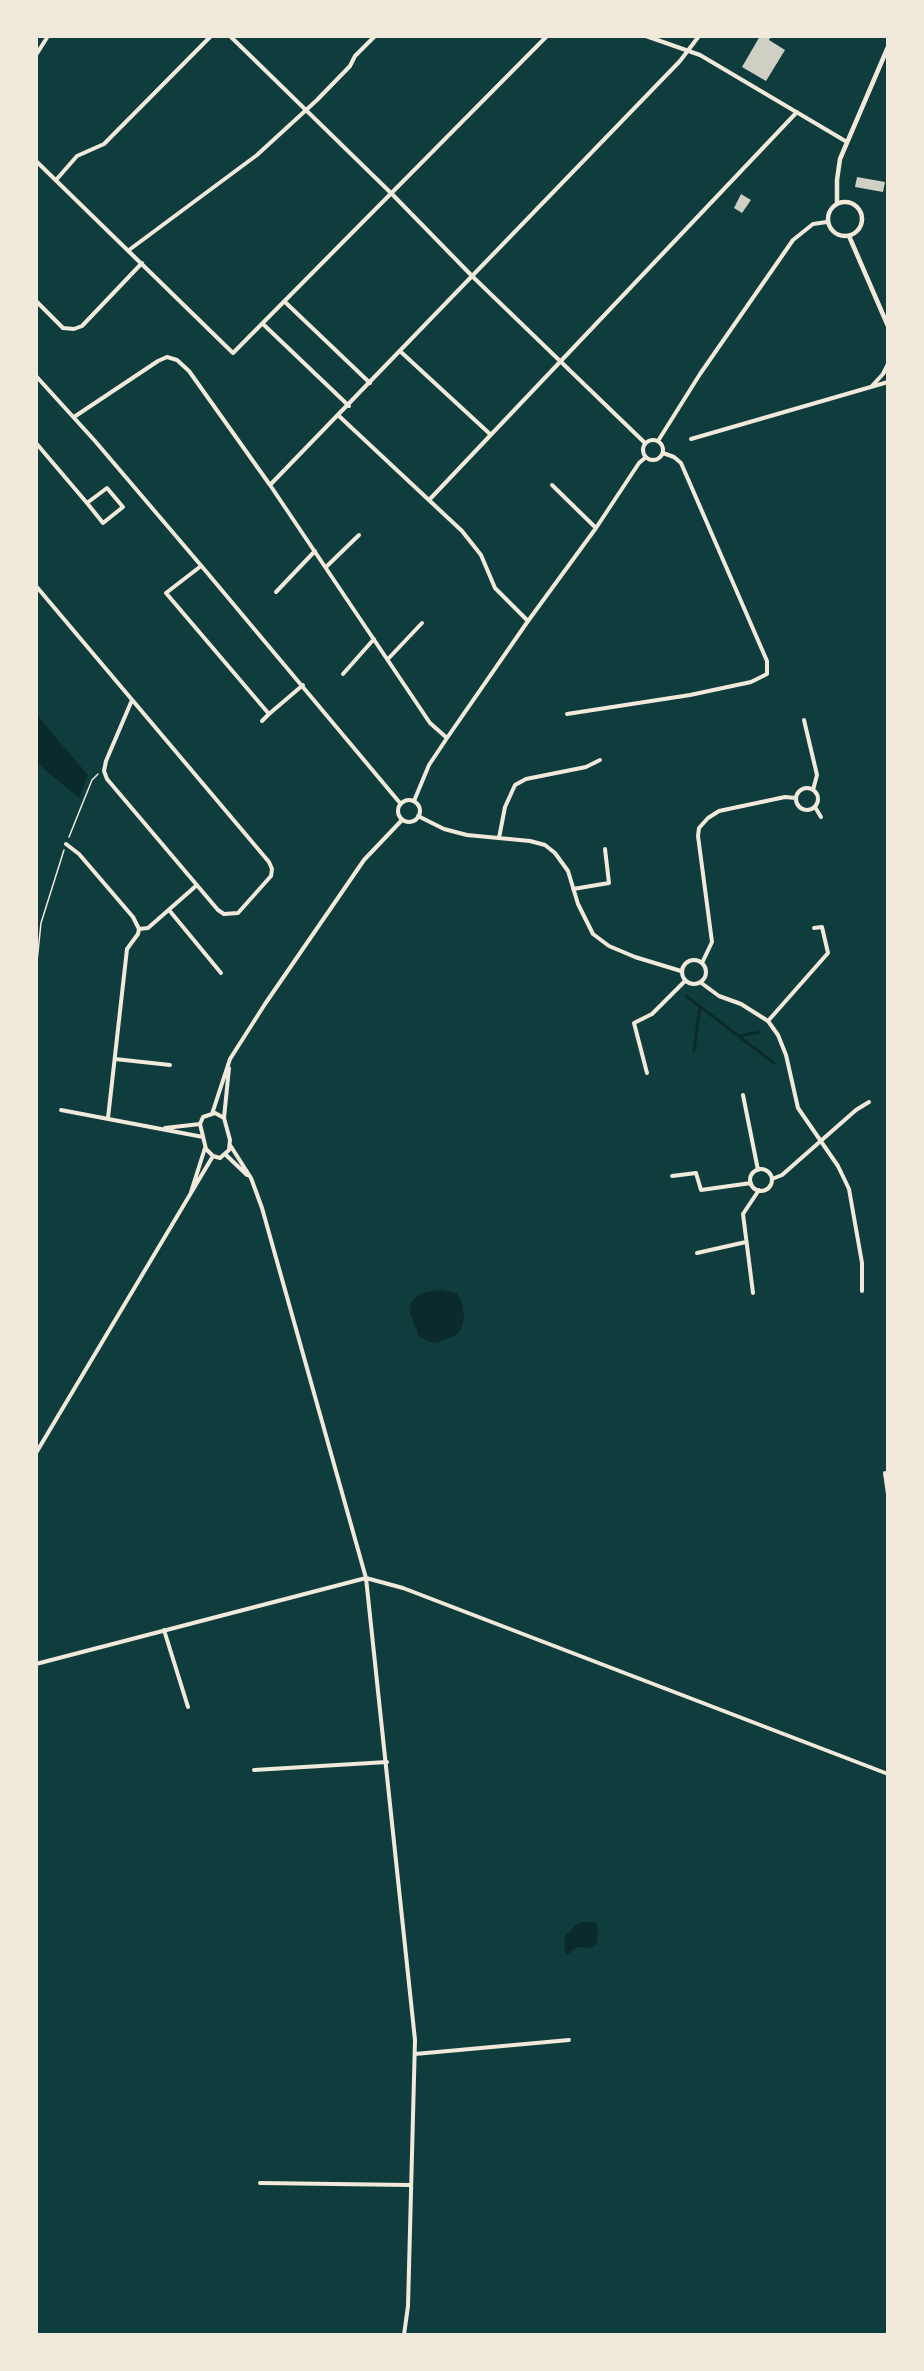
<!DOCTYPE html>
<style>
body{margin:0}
#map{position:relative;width:924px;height:2371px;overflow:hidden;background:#0f3d3e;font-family:Barlow,sans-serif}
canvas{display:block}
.frame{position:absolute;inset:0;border:38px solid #f1e9da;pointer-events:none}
</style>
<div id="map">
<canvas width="924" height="2371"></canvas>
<div class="frame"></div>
</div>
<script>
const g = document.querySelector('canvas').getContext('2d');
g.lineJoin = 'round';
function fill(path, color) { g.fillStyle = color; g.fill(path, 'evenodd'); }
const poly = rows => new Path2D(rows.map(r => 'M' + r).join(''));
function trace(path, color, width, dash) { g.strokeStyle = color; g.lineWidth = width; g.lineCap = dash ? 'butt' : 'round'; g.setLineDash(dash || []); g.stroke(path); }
const water = poly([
 [36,714,88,775,79,798,36,762],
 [441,1290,456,1293,462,1302,464,1316,461,1330,454,1336,435,1343,425,1340,419,1336,410,1313,411,1303,417,1296,426,1292],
 [581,1922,594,1922,598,1925,597,1943,592,1948,577,1947,567,1955,564,1949,565,1936,577,1924]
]);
const stream = poly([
 [686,996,774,1063],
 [739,1036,759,1032],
 [694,1051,700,1006]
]);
const building = poly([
 [760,36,771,36,769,40,785,50,766,81,742,67],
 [857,177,885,182,883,192,855,187],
 [741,194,751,200,742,213,734,208]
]);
const path = poly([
 [69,837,92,780,98,774],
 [36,971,41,923,64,850]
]);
const minor = poly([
 [230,36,391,193,473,277,645,443],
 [646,36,700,55,847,142],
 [36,55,48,36],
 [36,161,233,353,547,36],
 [56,180,77,156,104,144,211,36],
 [129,250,257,155,317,100,350,66,355,56,375,36],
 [36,301,63,328,74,329,82,326,142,263],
 [285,302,370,383],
 [263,324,349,406],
 [401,352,490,434],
 [36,376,95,441,204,569,400,803],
 [871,387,883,374,888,364],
 [339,416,462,531,481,555,495,588,528,621],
 [74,417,158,361,167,357,177,360,189,371,270,485,430,723,447,738],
 [691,439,888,382],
 '643 450a10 10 0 1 1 20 0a10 10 0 1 1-20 0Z',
 [658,441,700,374,793,240,813,224,827,222],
 [36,443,87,503,103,523,123,507,107,488,87,503],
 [270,485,680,61,699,36],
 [552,485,596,528],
 [430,499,797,112],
 [201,566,166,593,269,714,303,685],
 [326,567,359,535],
 [36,586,269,862,272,869,271,876,238,913,224,914,218,910,107,779,104,771,106,761,132,700],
 [276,592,315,551],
 [388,659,422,623],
 [343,674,374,639],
 [567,714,690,695,751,682,767,674,767,661,681,463,674,457,663,453],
 [804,720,817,775,813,790],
 [262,721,269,714],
 '796 799a11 11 0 1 1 22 0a11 11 0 1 1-22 0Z',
 '398 811a11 11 0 1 1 22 0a11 11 0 1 1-22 0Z',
 [414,801,429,765,447,738,528,621,596,528,639,463,646,457],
 [815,807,821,817],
 [418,816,444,829,467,835,530,841,545,845,555,853,568,871,578,904,593,934,609,946,635,957,681,971],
 [499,838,505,807,515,785,526,779,586,767,600,760],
 [66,844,79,854,133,917,139,929],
 [573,889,609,883,605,849],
 [169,910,221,973],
 '682 972a12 12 0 1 1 24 0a12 12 0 1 1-24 0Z',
 [702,963,712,942,698,836,699,828,708,818,719,811,785,797,796,798],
 [700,982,719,996,741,1004,768,1021,778,1035,786,1055,798,1108,838,1166,849,1189,862,1263,862,1291],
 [768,1021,828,953,822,927,814,928],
 [115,1059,170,1065],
 [647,1073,634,1023,652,1014,685,981],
 [743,1095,758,1170],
 [61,1110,203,1137],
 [215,1113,224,1118,230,1140,229,1150,220,1158,213,1156,206,1149,200,1124,203,1117,215,1113],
 [212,1114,230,1059,265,1004,364,860,402,820],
 [108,1118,127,949,138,934,139,929,148,928,197,885],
 [224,1118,229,1068],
 [165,1128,200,1124],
 [230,1145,251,1178,262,1208,366,1578,415,2040,408,2306,404,2335],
 [226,1155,247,1175],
 '750 1180a11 11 0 1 1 22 0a11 11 0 1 1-22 0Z',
 [672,1176,696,1173,701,1190,751,1183],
 [772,1179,782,1175,856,1110,869,1102],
 [191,1192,205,1148],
 [697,1253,746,1242],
 [753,1293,743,1214,759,1190],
 [36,1453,213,1156],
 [885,1473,888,1494],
 [164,1630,188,1707],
 [36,1664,366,1578,403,1588,888,1774],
 [254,1770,387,1762],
 [415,2054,569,2040],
 [260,2183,410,2185]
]);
const tertiary = poly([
 '828 219a17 17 0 1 1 34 0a17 17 0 1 1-34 0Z',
 [837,203,837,180,840,159,888,47],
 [849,236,888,326]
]);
fill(water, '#0a2a2b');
trace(stream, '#0a2a2b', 3);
fill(building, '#cfcfc3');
trace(path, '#f1e9da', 1.5);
trace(minor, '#f1e9da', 4);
trace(tertiary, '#f1e9da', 4.5);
</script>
